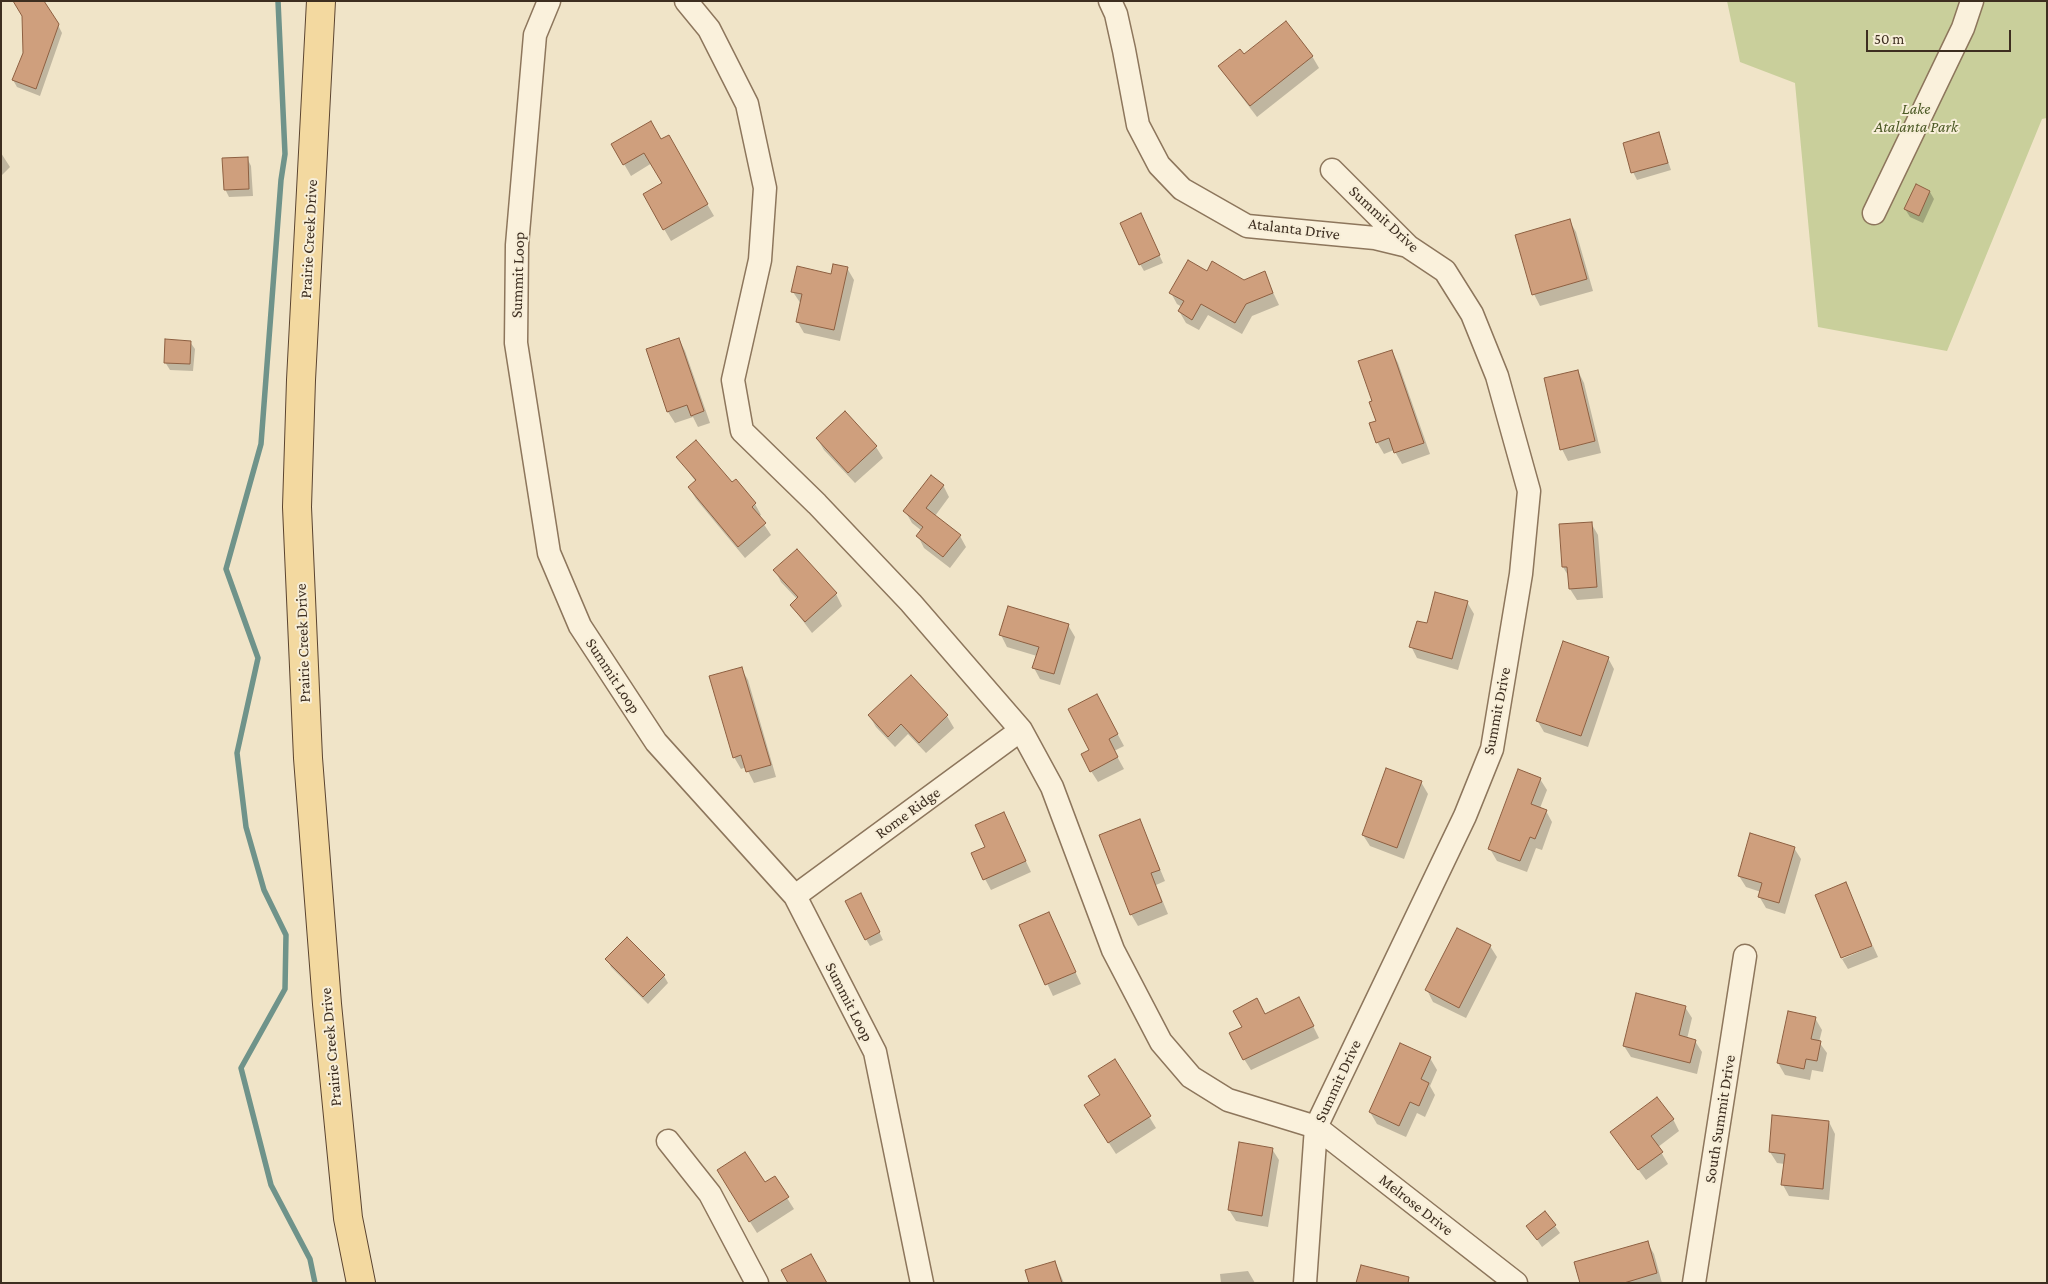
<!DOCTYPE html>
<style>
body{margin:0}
#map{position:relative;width:2048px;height:1284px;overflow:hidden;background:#f0e4c8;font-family:"Crimson Pro",serif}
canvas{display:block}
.frame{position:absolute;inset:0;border:2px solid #3d2e20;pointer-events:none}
.scale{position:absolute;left:1866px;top:30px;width:145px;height:22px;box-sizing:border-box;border:2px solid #3d2e20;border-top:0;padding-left:6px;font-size:15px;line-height:18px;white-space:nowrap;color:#3d2e20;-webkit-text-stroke:4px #f7eed8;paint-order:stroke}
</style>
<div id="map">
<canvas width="2048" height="1284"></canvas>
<div class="frame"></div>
<div class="scale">50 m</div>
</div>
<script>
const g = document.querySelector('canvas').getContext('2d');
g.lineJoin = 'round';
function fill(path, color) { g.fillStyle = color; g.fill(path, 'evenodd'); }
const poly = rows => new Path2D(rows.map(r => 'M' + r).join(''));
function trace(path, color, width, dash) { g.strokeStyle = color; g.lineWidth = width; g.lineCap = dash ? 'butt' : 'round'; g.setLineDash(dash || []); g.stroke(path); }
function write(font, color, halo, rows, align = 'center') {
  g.font = font + ' "Crimson Pro",serif'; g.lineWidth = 4; g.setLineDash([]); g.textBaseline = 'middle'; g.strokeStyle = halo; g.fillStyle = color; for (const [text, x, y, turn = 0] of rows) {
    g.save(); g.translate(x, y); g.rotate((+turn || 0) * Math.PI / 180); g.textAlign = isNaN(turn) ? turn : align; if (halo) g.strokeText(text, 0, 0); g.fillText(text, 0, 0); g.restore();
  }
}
const green = poly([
 [1727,1,2047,1,2047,118,2042,119,1947,351,1818,327,1795,83,1740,62]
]);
const shadow = poly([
 [58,25,62,33,40,96,17,87,13,80],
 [1244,56,1312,56,1319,68,1257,117,1219,67],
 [1659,134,1671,170,1637,180,1633,172],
 [668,137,714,216,671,241,644,194,663,183,652,163,631,176,613,145,661,141],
 [1,153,10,167,1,176],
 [247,158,251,166,253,196,229,197,225,189],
 [1930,192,1934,199,1923,223,1910,217,1905,209],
 [1569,220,1576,232,1593,291,1540,306,1534,294],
 [1144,222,1163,263,1144,271,1140,264],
 [847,268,854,280,840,341,804,333,797,321,801,304,793,292],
 [1207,272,1244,281,1264,273,1279,305,1252,316,1242,334,1208,315,1199,330,1186,323,1179,311,1182,307,1177,304,1171,293],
 [679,339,685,351,710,423,698,427,693,417,675,423,668,412,647,350],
 [190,342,195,349,193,371,170,370,165,362],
 [1392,351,1398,363,1430,454,1402,464,1394,450,1384,454,1377,442,1377,422,1374,402],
 [1578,371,1584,383,1601,453,1568,461,1562,449],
 [817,438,876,447,883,458,855,483,824,450],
 [678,457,732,484,755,504,761,515,759,517,771,535,745,558,696,499,689,487,696,482],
 [943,485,949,497,935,516,960,536,966,547,950,568,924,548,918,536,922,531,912,523,905,511],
 [1591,523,1598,535,1603,598,1577,600,1570,589,1569,577,1563,567],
 [775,570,836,594,842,606,812,633,791,605,797,599,781,582],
 [1467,602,1474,614,1458,670,1417,658,1411,646,1428,625],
 [1068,625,1075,637,1060,685,1040,679,1034,668,1037,656,1007,647,1001,635],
 [1608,658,1614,669,1588,747,1544,732,1537,720],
 [741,668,748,680,776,777,754,783,746,767,741,769,734,757],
 [911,677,947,716,954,728,926,753,908,734,895,747,876,727,869,715],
 [1103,707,1124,746,1114,751,1124,769,1098,782,1091,771,1091,750],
 [1540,779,1547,790,1540,808,1546,811,1552,822,1542,850,1536,848,1527,872,1497,861,1490,849],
 [1421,782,1428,794,1404,859,1370,846,1363,835],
 [1003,813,1031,872,991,890,985,879,987,848],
 [1140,821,1165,881,1156,885,1168,914,1138,926,1131,914],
 [1794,848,1801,859,1785,914,1766,908,1759,896,1761,892,1746,887,1739,876],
 [1846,884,1872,944,1841,957],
 [865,902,883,940,870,946,866,939],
 [1048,913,1081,984,1053,996,1020,926],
 [1490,946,1497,957,1466,1018,1433,1002,1427,990],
 [1873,946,1878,957,1848,969,1842,959],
 [607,959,664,976,668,983,648,1004,611,967],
 [1685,1007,1692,1018,1687,1039,1695,1041,1702,1052,1697,1074,1631,1057,1624,1046],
 [1305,1010,1319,1038,1251,1070,1244,1059,1265,1015],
 [1815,1018,1822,1030,1819,1042,1827,1053,1823,1072,1812,1070,1810,1080,1785,1075,1778,1063],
 [1430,1058,1437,1070,1430,1086,1435,1095,1425,1117,1417,1113,1406,1137,1377,1124,1370,1112],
 [1115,1061,1156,1128,1116,1154,1092,1117],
 [1673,1119,1679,1131,1658,1147,1668,1164,1646,1180,1611,1132],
 [1829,1122,1835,1134,1829,1200,1789,1196,1783,1185,1785,1164,1777,1163,1770,1152],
 [1272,1149,1279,1160,1268,1227,1236,1221,1229,1210],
 [725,1182,787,1198,794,1209,757,1233],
 [1545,1212,1560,1233,1542,1247,1528,1226],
 [1647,1242,1654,1254,1662,1283,1582,1283],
 [1055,1262,1064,1283,1031,1283],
 [1248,1271,1255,1283,1221,1283,1220,1274]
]);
const stream = poly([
 [278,1,285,154,281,180,261,444,226,569,258,658,237,753,246,827,264,890,286,935,285,989,241,1068,271,1185,310,1259,315,1283]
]);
const building = poly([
 [13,1,44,1,59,24,36,89,12,80,23,53,22,16,13,1],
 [1286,21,1313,56,1250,106,1218,66,1240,49,1244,54,1286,21],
 [651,121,661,139,669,135,708,204,663,230,643,194,662,183,644,153,623,165,611,144,651,121],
 [1659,132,1668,163,1631,173,1623,143,1659,132],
 [248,157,249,189,224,190,222,158,248,157],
 [1916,184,1930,191,1919,216,1904,209,1916,184],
 [1141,213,1160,255,1139,265,1120,223,1141,213],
 [1570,219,1587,279,1532,295,1515,235,1570,219],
 [1188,260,1207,271,1212,261,1244,280,1265,271,1273,293,1246,304,1235,323,1201,304,1192,320,1178,311,1184,301,1169,293,1188,260],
 [833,264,848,267,834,330,796,322,802,294,791,292,797,266,831,274,833,264],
 [679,338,704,411,691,416,687,405,667,412,646,349,679,338],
 [165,339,191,341,190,364,164,363,165,339],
 [1392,350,1424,443,1394,453,1389,438,1376,443,1369,423,1376,421,1369,402,1372,401,1358,361,1392,350],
 [1578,370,1595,441,1560,450,1544,378,1578,370],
 [845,411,877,446,848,473,816,438,845,411],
 [696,440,732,482,736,479,756,503,752,507,766,523,738,547,688,487,696,480,676,457,696,440],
 [931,475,944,485,926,508,961,535,943,557,916,536,923,527,903,511,931,475],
 [1592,522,1597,587,1569,589,1567,567,1562,567,1559,524,1592,522],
 [797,549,837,593,805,622,790,605,798,597,773,570,797,549],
 [1435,592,1468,601,1452,659,1409,647,1417,621,1427,623,1435,592],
 [1008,606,1069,624,1054,674,1032,668,1039,647,999,635,1008,606],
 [1563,641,1609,657,1581,736,1536,721,1563,641],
 [742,667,771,765,746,772,741,755,733,758,709,676,742,667],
 [911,675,948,715,919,743,901,724,888,737,868,715,911,675],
 [1097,694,1118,734,1109,739,1118,757,1090,772,1081,754,1089,750,1068,709,1097,694],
 [1386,768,1422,781,1397,848,1362,835,1386,768],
 [1518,769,1541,778,1531,804,1547,810,1535,839,1530,837,1520,861,1488,849,1518,769],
 [1004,812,1026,861,983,880,971,853,985,847,975,825,1004,812],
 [1140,819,1160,870,1151,873,1162,902,1130,915,1099,835,1140,819],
 [1750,833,1795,847,1779,903,1758,897,1762,883,1738,876,1750,833],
 [1846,882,1872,946,1841,958,1815,895,1846,882],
 [861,893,880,932,865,940,845,901,861,893],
 [1049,912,1076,972,1045,985,1019,925,1049,912],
 [1457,928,1491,945,1459,1008,1425,990,1457,928],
 [627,937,665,975,643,997,605,959,627,937],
 [1636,993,1686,1006,1679,1035,1696,1040,1690,1063,1623,1046,1636,993],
 [1299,997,1314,1026,1243,1060,1229,1033,1242,1027,1233,1011,1257,998,1265,1014,1299,997],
 [1788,1011,1816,1017,1811,1039,1821,1041,1817,1061,1806,1059,1804,1069,1777,1063,1788,1011],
 [1400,1043,1431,1057,1421,1079,1429,1083,1419,1106,1410,1102,1399,1126,1369,1112,1400,1043],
 [1115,1059,1151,1116,1108,1143,1084,1105,1100,1095,1088,1076,1115,1059],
 [1657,1097,1674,1119,1651,1136,1663,1152,1638,1170,1610,1132,1657,1097],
 [1772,1115,1829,1121,1823,1189,1781,1185,1785,1154,1769,1152,1772,1115],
 [1239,1142,1273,1148,1262,1216,1228,1210,1239,1142],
 [745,1152,765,1182,775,1176,789,1197,749,1222,717,1170,745,1152],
 [1545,1211,1556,1225,1537,1240,1526,1226,1545,1211],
 [1648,1241,1657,1273,1624,1283,1580,1283,1574,1262,1648,1241],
 [811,1254,827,1283,788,1283,781,1270,811,1254],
 [1055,1261,1062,1283,1029,1283,1025,1270,1055,1261],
 [1361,1265,1409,1277,1408,1283,1356,1283,1361,1265]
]);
const minor = poly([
 [549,1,535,35,517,245,516,343,549,553,580,626,656,742,795,896,875,1052,922,1283],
 [686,1,709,29,747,104,765,188,760,260,733,380,742,431,817,504,911,603,1021,730,1052,787,1113,950,1161,1042,1191,1077,1228,1100,1316,1127,1516,1283],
 [1110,1,1116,14,1124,50,1138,125,1159,165,1182,189,1247,226,1375,238,1408,246],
 [1874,213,1963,28,1972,1],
 [795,896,1021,730],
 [668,1141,710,1194,757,1283],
 [1305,1283,1316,1127,1465,816,1492,749,1521,574,1529,491,1497,376,1472,314,1445,271,1409,247,1332,170],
 [1694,1283,1745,956]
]);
const major = poly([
 [321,1,301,380,297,507,308,758,327,1004,348,1218,361,1283]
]);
const parkNames = [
 ["Lake",1916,109],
 ["Atalanta Park",1916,127]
];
const streetNames = [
 ["Summit Drive",1384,219,43],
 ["Atalanta Drive",1294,229,7],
 ["Prairie Creek Drive",309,239,-87],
 ["Summit Loop",518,275,-88],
 ["Prairie Creek Drive",303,643,-92],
 ["Summit Loop",613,676,57],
 ["Summit Drive",1497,711,-79],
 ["Rome Ridge",908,813,-36],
 ["Summit Loop",849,1002,63],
 ["Prairie Creek Drive",331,1047,-95],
 ["Summit Drive",1338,1081,-65],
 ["South Summit Drive",1720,1119,-81],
 ["Melrose Drive",1416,1205,38]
];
fill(green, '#c9cf9b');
fill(shadow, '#0003');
trace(stream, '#6f938a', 5.5);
fill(building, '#cf9f7d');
trace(building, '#8d5f41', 1);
trace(minor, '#8d765c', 25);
trace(major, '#5b4430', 30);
trace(minor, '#faf1dc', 22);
trace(major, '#f3d9a0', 28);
write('italic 16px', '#4d5a26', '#f7eed8', parkNames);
write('16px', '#3d2e20', '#f7eed8', streetNames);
</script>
